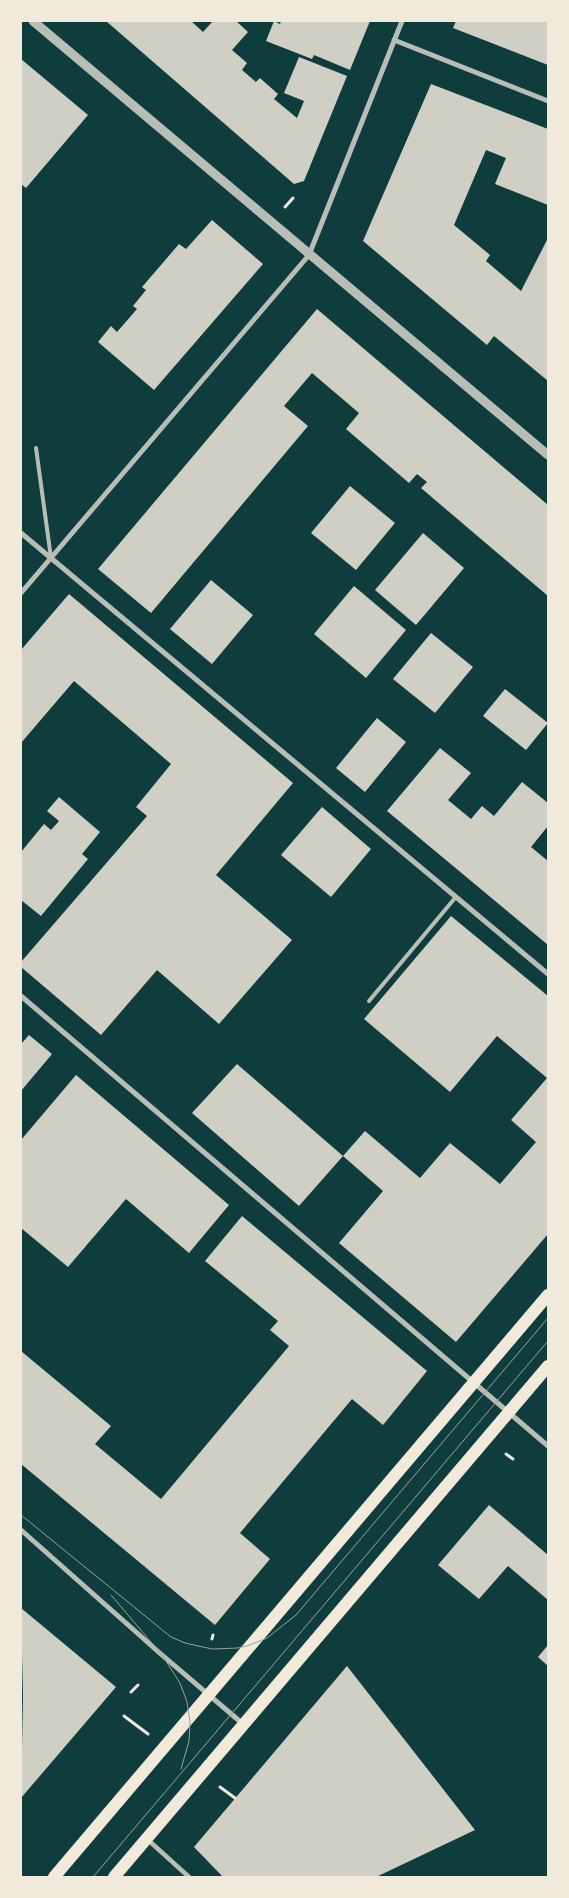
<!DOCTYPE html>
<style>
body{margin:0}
#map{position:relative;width:569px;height:1898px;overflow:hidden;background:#0f3d3e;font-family:Mulish,sans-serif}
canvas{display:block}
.frame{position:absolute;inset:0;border:22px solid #f1e9da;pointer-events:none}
</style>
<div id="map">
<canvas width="569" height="1898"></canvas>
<div class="frame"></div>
</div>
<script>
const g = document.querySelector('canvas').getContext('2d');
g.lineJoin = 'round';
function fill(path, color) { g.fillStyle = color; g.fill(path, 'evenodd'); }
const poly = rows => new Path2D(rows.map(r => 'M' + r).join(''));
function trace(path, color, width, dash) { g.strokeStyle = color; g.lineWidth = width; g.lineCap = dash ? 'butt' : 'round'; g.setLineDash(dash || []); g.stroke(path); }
const building = poly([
 [106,21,191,21,203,32,213,21,236,21,248,32,232,50,247,63,242,70,256,82,260,78,278,94,274,99,297,118,304,101,284,93,299,57,347,76,304,181,294,184],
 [274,21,280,24,281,21,370,21,350,70,314,55,312,59,266,41],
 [456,21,548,21,548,65,453,28],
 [21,59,88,115,26,188,21,184],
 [431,84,548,129,548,205,495,184,506,158,486,150,454,225,490,255,486,261,521,291,548,238,548,381,494,336,487,345,363,241],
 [212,220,263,264,154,390,98,342,111,326,117,332,137,309,133,306,146,290,142,287,179,244,186,249],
 [317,309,548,505,548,596,421,488,427,482,417,474,409,483,346,429,359,413,312,373,284,406,308,426,151,613,98,569],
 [350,486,395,523,356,570,311,533],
 [423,533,464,568,416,625,375,590],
 [211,580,253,615,212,664,170,629],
 [354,586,406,630,366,678,314,634],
 [69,594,293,783,216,875,292,940,219,1024,157,970,101,1035,21,967,21,962,147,816,136,807,171,764,74,681,21,743,21,650],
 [431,633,473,667,435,713,393,679],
 [505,689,548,723,526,750,483,716],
 [377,718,406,742,365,792,336,768],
 [440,748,471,773,448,800,471,819,482,806,494,816,522,782,548,803,548,826,531,847,548,861,548,945,387,811],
 [59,797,100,832,82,854,88,859,41,916,21,900,21,852,44,824,51,830,59,821,47,811],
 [322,807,371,849,331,897,281,855],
 [451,916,548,996,548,1234,456,1342,339,1243,383,1191,343,1156,365,1131,420,1178,450,1143,500,1184,536,1142,511,1120,547,1078,497,1036,450,1092,364,1019],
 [29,1035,52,1054,21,1091,21,1044],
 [237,1064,343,1156,299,1206,192,1113],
 [76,1075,229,1205,189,1253,126,1199,68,1267,21,1228,21,1140],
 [242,1216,427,1371,383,1425,352,1399,240,1533,270,1559,215,1625,21,1464,21,1351,111,1426,95,1444,161,1499,289,1346,270,1330,278,1321,205,1261],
 [489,1505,548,1555,548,1600,508,1566,479,1599,438,1565],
 [21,1608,116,1687,21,1798,23,1697],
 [548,1645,548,1666,538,1657],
 [347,1666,475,1830,376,1877,223,1877,194,1847]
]);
const path = poly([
 [285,207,293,198],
 [506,1454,513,1459],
 [212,1639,213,1635],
 [131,1692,138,1685],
 [124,1716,148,1734],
 [220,1787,235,1798]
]);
const service = poly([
 [36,448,51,558],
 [369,1001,455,898]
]);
const pedestrian = poly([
 [147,1839,189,1877]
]);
const minor = poly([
 [394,40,548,101],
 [21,533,548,974],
 [21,593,309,255,402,21],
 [21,996,548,1446],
 [21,1530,162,1655,243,1724]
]);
const tertiary = poly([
 [33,21,548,455]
]);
const primary = poly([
 [54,1877,548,1295],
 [114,1877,548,1366]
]);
const tram = poly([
 [21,1515,171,1637,185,1643,212,1649,238,1648,250,1645,267,1638,296,1615,548,1318],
 [111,1595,162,1655,180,1683,187,1702,190,1722,189,1741,181,1769],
 [93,1877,548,1341]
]);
fill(building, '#cfcfc3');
trace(path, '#f1e9da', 3);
trace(service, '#b8beb3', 4);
trace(pedestrian, '#b8beb3', 4.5);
trace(minor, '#b8beb3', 5);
trace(tertiary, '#b8beb3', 9);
trace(primary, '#f1e9da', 12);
trace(tram, '#97a49c', 1);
</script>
